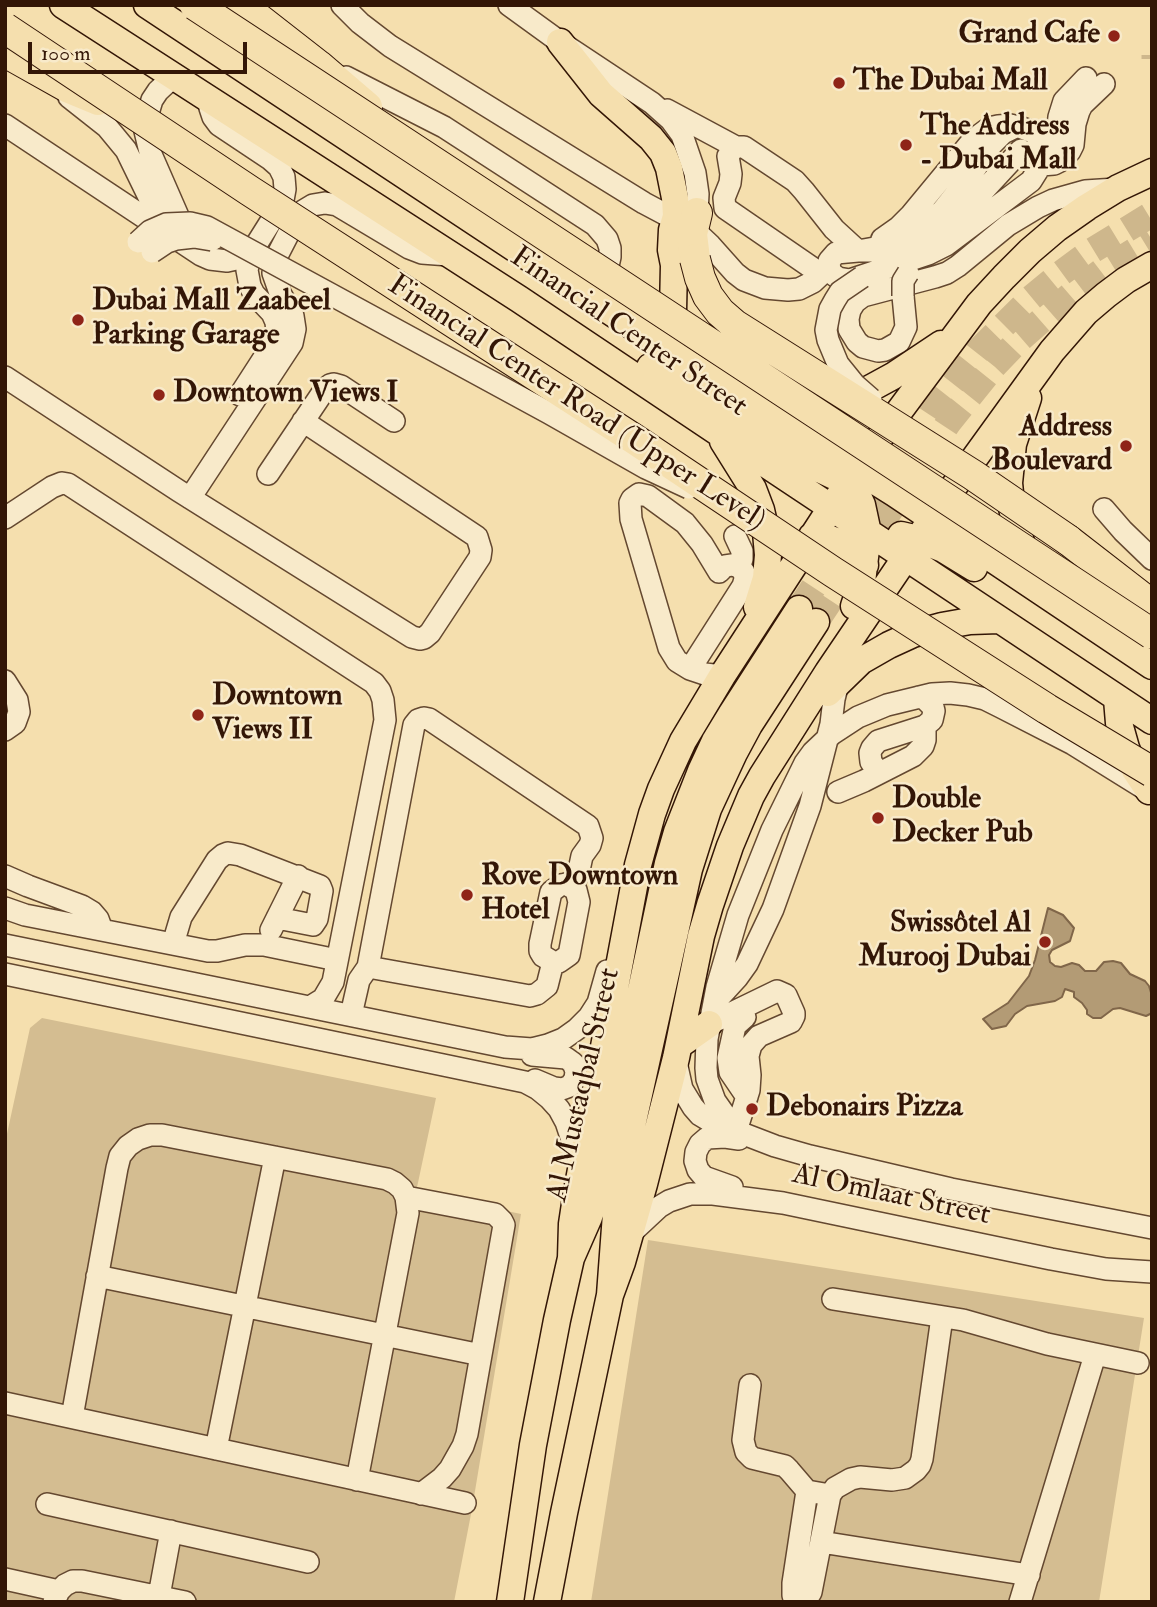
<!DOCTYPE html>
<meta charset="utf-8">
<style>
body{margin:0}
#map{position:relative;width:1157px;height:1607px;overflow:hidden;background:#f5dfae;font-family:"IM FELL Double Pica",serif}
canvas{display:block}
.frame{position:absolute;inset:0;border:7px solid #331606;pointer-events:none}
.scale{position:absolute;left:28px;top:42px;width:219px;height:32px;box-sizing:border-box;border:4px solid #331606;border-top:0;padding-left:9px;font-size:21px;line-height:24px;white-space:nowrap;color:#331606;-webkit-text-stroke:5px #f8eaca;paint-order:stroke}
</style>
<div id="map">
<canvas width="1157" height="1607"></canvas>
<div class="frame"></div>
<div class="scale">100 m</div>
</div>
<script>
const g = document.querySelector('canvas').getContext('2d');
g.lineJoin = 'round';
function fill(path, color) { g.fillStyle = color; g.fill(path, 'evenodd'); }
const poly = rows => new Path2D(rows.map(r => 'M' + r).join(''));
function trace(path, color, width, dash) { g.strokeStyle = color; g.lineWidth = width; g.lineCap = dash ? 'butt' : 'round'; g.setLineDash(dash || []); g.stroke(path); }
function write(font, color, halo, rows, align = 'center') {
  g.font = font + ' "IM FELL Double Pica",serif'; g.lineWidth = 5; g.setLineDash([]); g.textBaseline = 'middle'; g.strokeStyle = halo; g.fillStyle = color; for (const [text, x, y, turn = 0] of rows) {
    g.save(); g.translate(x, y); g.rotate((+turn || 0) * Math.PI / 180); g.textAlign = isNaN(turn) ? turn : align; if (halo) g.strokeText(text, 0, 0); g.fillText(text, 0, 0); g.restore();
  }
}
const green = poly([
 [42,1018,436,1098,416,1192,521,1214,472,1509,454,1602,5,1602,5,1143,30,1028],
 [648,1240,1144,1318,1099,1602,591,1602]
]);
const water = poly([
 [1048,908,1063,915,1074,928,1070,941,1052,950,1049,955,1050,962,1055,966,1061,967,1072,963,1079,965,1085,971,1096,971,1104,962,1113,961,1121,963,1130,974,1145,981,1149,986,1152,996,1152,1013,1146,1016,1120,1008,1113,1009,1101,1018,1093,1018,1087,1014,1087,1010,1082,1003,1074,997,1074,992,1065,989,1062,997,1055,1001,1027,1006,1015,1014,1006,1026,992,1029,983,1019,1008,1003,1029,976,1035,960,1048,908]
]);
const minorTunnel = poly([
 [1152,55,1152,59]
]);
const majorTunnel = poly([
 [799,609,932,409,978,351,1031,298,1060,274,1090,252,1152,214],
 [816,622,949,422,994,366,1019,340,1074,292,1103,270,1152,240]
]);
const minor = poly([
 [342,5,360,23,390,46,644,203,693,229,710,245,735,273,744,280,765,288,788,290,799,289,813,282,829,267],
 [509,5,560,42,652,103,671,120,682,135,695,173,698,194,697,213],
 [174,76,158,91,152,100,146,120,145,131,150,152,188,239],
 [346,77,444,127,595,225,607,239,610,248,610,257,608,266,604,274,596,282],
 [69,97,107,127,126,150,165,230],
 [209,98,210,108,213,117,219,125,270,159,279,167,284,177,285,189,283,200,278,210,251,253,247,270,250,286,254,294,272,313,276,322,277,333,271,347,240,395],
 [667,110,736,147],
 [5,125,201,255,210,259,227,261,245,257,251,253],
 [1042,155,1054,143,1057,135,1059,117,1064,101,1086,78],
 [1041,165,1054,164,1060,161,1070,151,1073,145,1075,124,1079,111,1082,105,1104,84],
 [882,239,899,227,911,215,973,140,989,128,998,126,1011,125],
 [821,274,725,208,724,198,730,183,731,174,728,156,733,149,736,147,744,147,795,181,804,191,834,229,858,251,880,247,894,243,922,228,942,211,970,176,992,144,1003,133,1017,126,1035,133,1040,143,1042,155,1041,165,1031,181,946,245,928,254,850,280,838,278,830,272,829,261,836,253,858,251,889,251,906,249,922,243,941,232,972,203,1021,150],
 [903,296,906,327,899,342,885,350,878,351,863,347,857,342,849,329,848,319,850,310,855,302,863,296,935,277,947,273,958,266,1008,225,1038,207,1053,200,1085,191,1116,189],
 [5,377,179,491,412,637,420,639,424,638,430,633,480,557,481,550,477,537,303,421],
 [268,474,325,389,330,385,334,384,341,386,394,421],
 [190,498,292,343,295,329,293,316,280,293,273,273,278,254,295,221,303,211,313,205,325,203,337,205,409,248,422,253,449,255],
 [1104,509,1123,531,1152,559],
 [5,518,52,487,62,483,68,484,374,683,380,691,383,700,385,720,333,982,323,999,310,1007],
 [735,536,742,551,742,559,739,567],
 [690,669,743,586,745,579,744,572,739,567,732,565,725,566,719,572,702,544,685,523,648,496,639,494,632,499,630,503,631,519,669,648,677,661,690,669,705,674,722,676],
 [5,681,17,700,19,712,15,723,5,730],
 [874,766,871,762,870,753,872,748,878,741,925,726,932,720,934,711,933,707,925,699,919,697],
 [838,792,864,781,913,756,923,746,925,740,925,726],
 [5,876,28,886,82,906,92,912,98,919,102,930],
 [566,884,576,890,579,902,569,955,559,962,553,962,543,956,540,951,540,944,551,892,560,885,566,884],
 [5,908,25,915,208,951,217,951,245,945,264,945,337,960],
 [271,930,298,876],
 [173,944,181,917,217,860,223,855,228,853,240,855,320,886,322,891,317,919,313,925,277,918],
 [5,945,505,1047,532,1049,548,1045,563,1039,577,1029,589,1017,598,1003,607,971],
 [368,967,530,996,537,994,547,986,553,962],
 [5,974,525,1082,538,1089,549,1098,559,1109,566,1122,581,1167],
 [715,1002,737,978,747,964,773,909,810,806,831,724,834,699,838,683],
 [351,1015,359,980,368,967,414,725,418,720,424,718,429,719,588,826,592,838,590,845,582,856,578,875,572,886],
 [745,1017,735,1026,728,1058,730,1072,747,1097],
 [709,1024,777,991,786,995,794,1013,794,1016,791,1022,759,1036,751,1045,748,1056,750,1075,749,1090,736,1131],
 [532,1055,566,1058,573,1063,576,1071,575,1079,570,1086,562,1089,554,1088,535,1080],
 [676,1062,682,1089,693,1107,700,1115,710,1121,775,1146,810,1156,951,1189,1152,1228],
 [736,1131,715,1101,707,1079,706,1068,707,1039,717,987,738,915,772,830,805,763,813,752,832,734,858,717,887,705,932,694,950,693,968,695,985,699,1001,707,1073,744,1147,790],
 [732,1187,704,1177,698,1170,695,1161,696,1152,700,1144,707,1138,725,1137,739,1139],
 [406,1197,495,1214,502,1221,504,1225,467,1434,463,1446,450,1469,442,1478,421,1494],
 [630,1234,659,1207,669,1201,690,1194,713,1194,783,1203,1051,1259,1106,1269,1152,1272],
 [97,1276,481,1355],
 [833,1299,963,1320,1047,1344,1138,1363],
 [750,1385,743,1440,746,1452,752,1458,785,1466,789,1470,807,1491,830,1495],
 [5,1403,465,1503],
 [72,1417,117,1168,120,1156,128,1146,138,1139,150,1135,162,1135,387,1179,395,1183,402,1189,406,1197,408,1213,357,1480],
 [216,1449,275,1157],
 [47,1504,308,1562],
 [821,1542,1029,1575],
 [5,1579,59,1591],
 [159,1596,171,1531],
 [54,1602,59,1591,65,1585,73,1581,82,1581,185,1602],
 [795,1602,793,1595,793,1583,807,1491],
 [805,1602,811,1592,830,1495,835,1488,851,1479,860,1477,892,1480,905,1478,916,1470,920,1465,922,1459,942,1317],
 [1020,1602,1095,1355]
]);
const major = poly([
 [63,5,519,299,719,433,1152,721],
 [147,5,700,371,894,493,1152,666],
 [560,42,601,94,651,138,663,153,669,168,675,198,676,216,672,230,671,250,674,265,673,311,676,335],
 [650,367,811,465,834,476,860,485],
 [1028,398,1013,444,1009,483,1011,503,1015,522,1022,545,1030,561],
 [793,407,830,404,860,394,893,376,941,344],
 [723,441,753,489,761,510,766,532,768,555,766,578,757,607],
 [844,474,856,492,862,505,868,533,862,582,854,606],
 [901,535,918,539,943,549,974,568],
 [812,536,825,537,838,542,850,549,865,565],
 [828,693,861,661,889,645,913,634,942,626,970,621,999,620],
 [1117,699,1119,723,1126,748,1135,770,1149,791],
 [679,1045,709,1024],
 [571,1258,572,1224,577,1191,638,865,652,814,661,789,683,741,722,676,831,508,880,437,979,304,1004,277,1030,251,1057,228,1087,207,1118,188,1152,172],
 [610,1295,622,1262,644,1184,676,1058,701,936,710,905,730,846,751,796,762,776,828,672,950,492,1052,351,1086,312,1106,295,1126,280,1152,265],
 [510,1602,533,1445,557,1320,571,1258,589,1217,602,1175,668,863,677,832,701,771,715,741,732,713,799,609],
 [547,1602,564,1513,610,1295,616,1214,630,1135,689,869,708,809,734,753,749,725,816,622]
]);
const highway = poly([
 [241,5,318,65,367,107],
 [5,52,69,88,98,100],
 [695,259,692,234,697,213],
 [1068,540,1152,605]
]);
const minorBridge = poly([
 [138,242,150,231,166,224,190,223,207,227,549,413,646,468,689,488],
 [152,252,167,242,176,239,194,237,212,240],
 [862,277,840,292,835,300,830,309,826,330,828,340,838,364,855,385,871,399],
 [903,296,903,281,908,273]
]);
const highwayBridge = poly([
 [195,5,1152,634],
 [5,28,250,191,634,439,833,572,1047,709,1152,772],
 [695,259,700,278,708,296,720,312,735,325,973,475,1068,540]
]);
const markers = [
 [1114,36,7,"#8f2418"],
 [839,83,7,"#8f2418"],
 [906,145,7,"#8f2418"],
 [78,320,7,"#8f2418"],
 [159,395,7,"#8f2418"],
 [1126,446,7,"#8f2418"],
 [198,715,7,"#8f2418"],
 [878,818,7,"#8f2418"],
 [467,895,7,"#8f2418"],
 [1045,942,7,"#8f2418"],
 [752,1109,7,"#8f2418"]
];
const poiNames = [
 ["Grand Cafe",1100,36,"right"],
 ["The Dubai Mall",853,83],
 ["The Address",920,128],
 ["- Dubai Mall",920,162],
 ["Dubai Mall Zaabeel",92,303],
 ["Parking Garage",92,337],
 ["Downtown Views I",173,395],
 ["Address",1112,429,"right"],
 ["Boulevard",1112,463,"right"],
 ["Downtown",212,698],
 ["Views II",212,732],
 ["Double",892,801],
 ["Decker Pub",892,835],
 ["Rove Downtown",481,878],
 ["Hotel",481,912],
 ["Swissôtel Al",1031,925,"right"],
 ["Murooj Dubai",1031,959,"right"],
 ["Debonairs Pizza",766,1109]
];
const streetNames = [
 ["Financial Center Street",628,333,34],
 ["Financial Center Road (Upper Level)",576,404,33],
 ["Al Mustaqbal Street",585,1085,-77],
 ["Al Omlaat Street",891,1196,12]
];
fill(green, '#d4bd91');
fill(water, '#b39b75');
trace(water, '#806649', 2);
trace(minorTunnel, '#ceb78c', 21, [21, 10]);
trace(majorTunnel, '#ceb78c', 26, [26, 13]);
trace(minor, '#644830', 24);
trace(major, '#331606', 29);
trace(highway, '#331606', 32);
trace(minor, '#f8eaca', 21);
trace(major, '#f5dfae', 26);
trace(highway, '#f5dfae', 30);
trace(minorBridge, '#644830', 24, []);
trace(highwayBridge, '#331606', 32, []);
trace(minorBridge, '#f8eaca', 21);
trace(highwayBridge, '#f5dfae', 30);
for (const [x, y, r, color] of markers) { const dot = new Path2D(); dot.arc(x, y, r, 0, 2 * Math.PI); g.fillStyle = color; g.fill(dot); trace(dot, '#f8eaca', 2.5); }
write('bold 30px', '#331606', '#f8eaca', poiNames, 'left');
write('30px', '#331606', '#f8eaca', streetNames);
</script>
